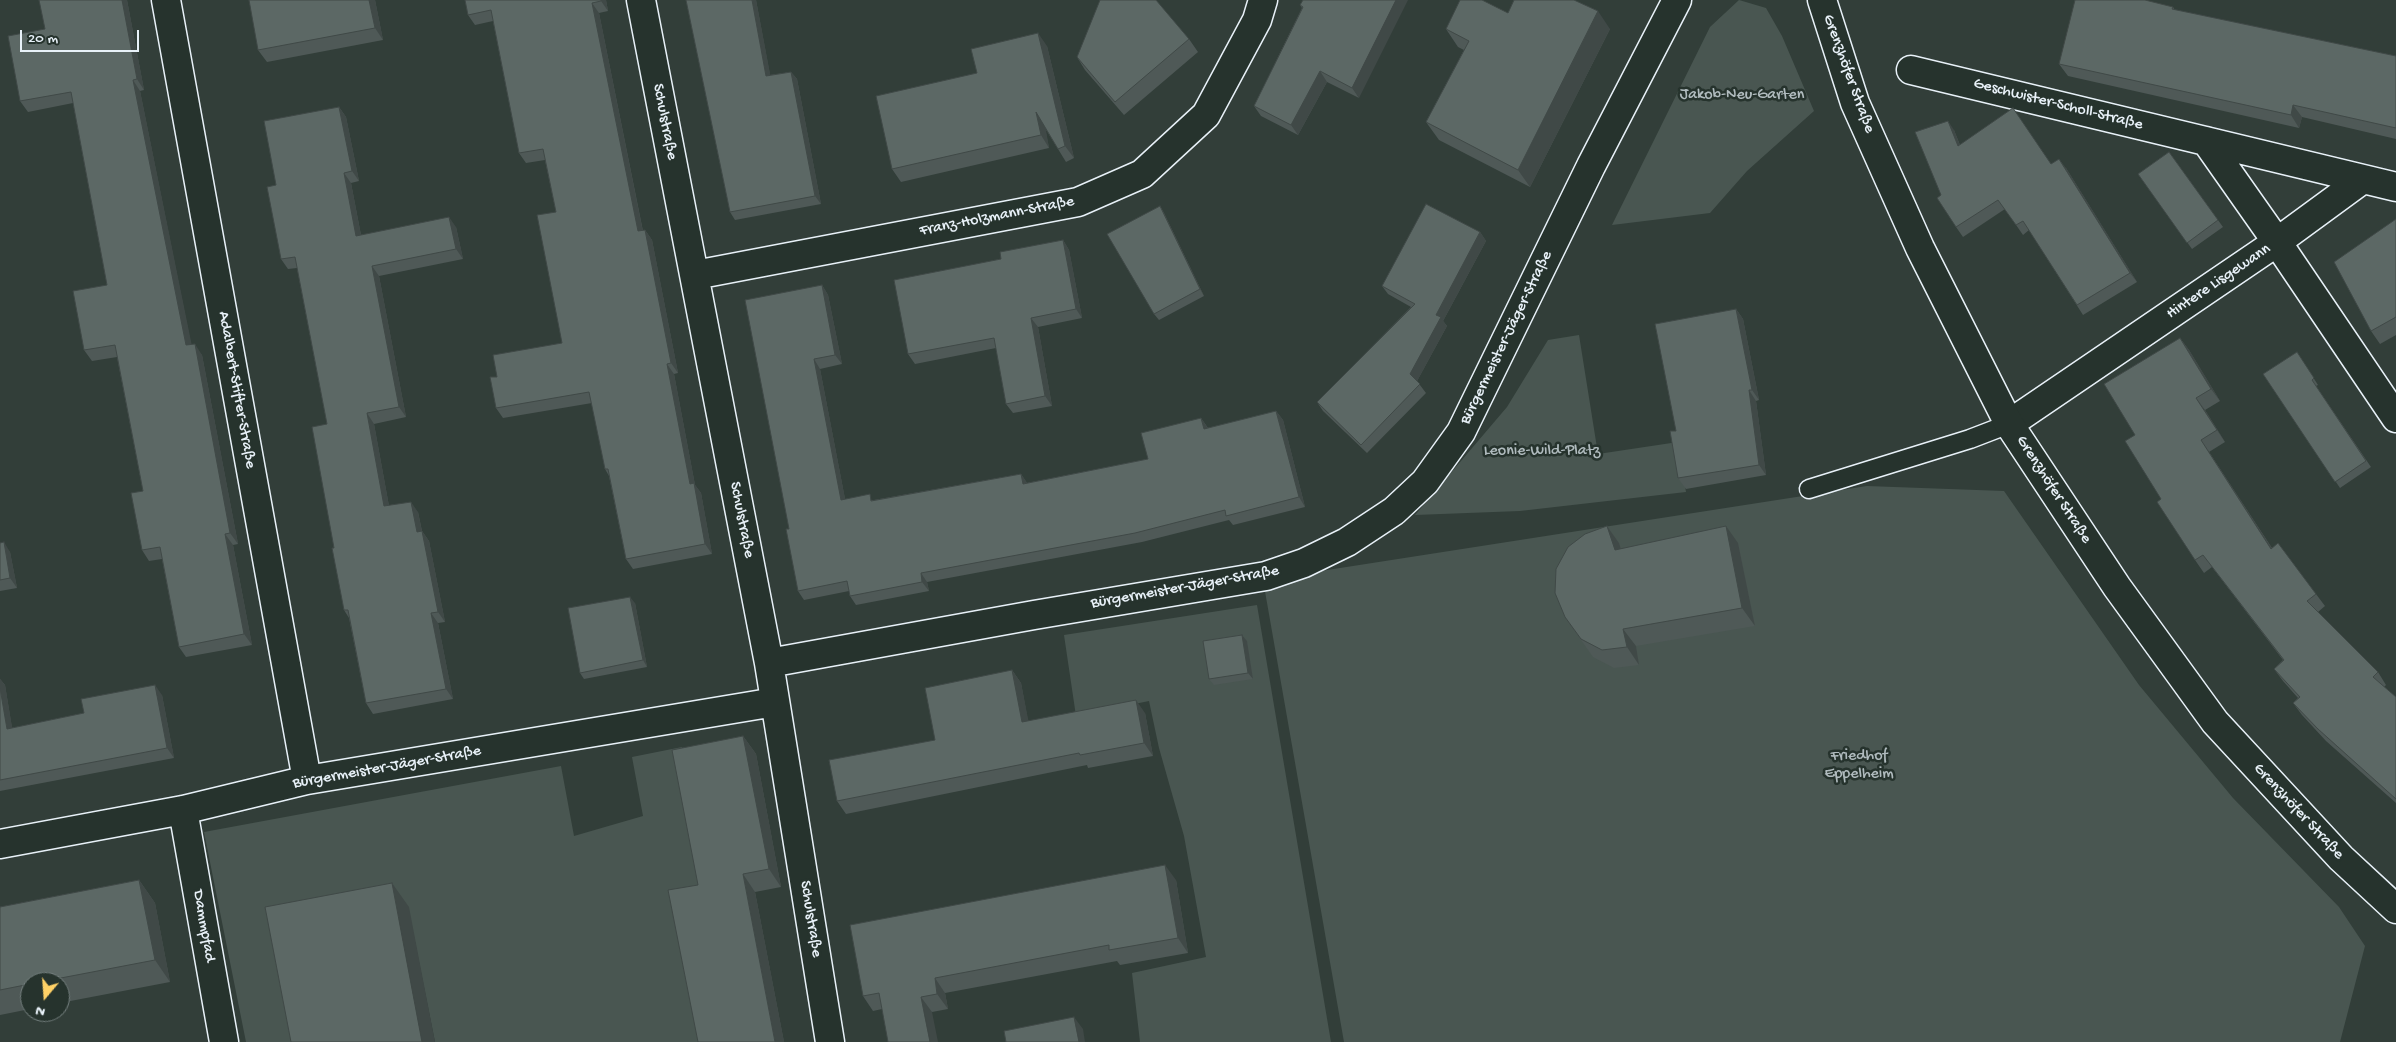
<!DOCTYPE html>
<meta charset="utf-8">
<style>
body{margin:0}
#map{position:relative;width:2396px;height:1042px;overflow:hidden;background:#323e39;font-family:"Gochi Hand",sans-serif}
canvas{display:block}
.north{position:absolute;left:20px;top:972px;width:50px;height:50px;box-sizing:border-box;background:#26332d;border:1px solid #747f7e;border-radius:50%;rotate:198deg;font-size:14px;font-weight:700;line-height:20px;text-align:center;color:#e8f1f8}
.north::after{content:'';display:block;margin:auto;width:18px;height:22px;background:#ffd166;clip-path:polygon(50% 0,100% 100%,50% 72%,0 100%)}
.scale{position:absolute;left:20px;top:30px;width:119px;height:22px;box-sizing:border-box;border:2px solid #e8f1f8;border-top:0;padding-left:6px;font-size:15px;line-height:18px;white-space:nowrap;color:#e8f1f8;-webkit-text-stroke:4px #26332d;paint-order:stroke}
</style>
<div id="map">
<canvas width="2396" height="1042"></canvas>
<div class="north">N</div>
<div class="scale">20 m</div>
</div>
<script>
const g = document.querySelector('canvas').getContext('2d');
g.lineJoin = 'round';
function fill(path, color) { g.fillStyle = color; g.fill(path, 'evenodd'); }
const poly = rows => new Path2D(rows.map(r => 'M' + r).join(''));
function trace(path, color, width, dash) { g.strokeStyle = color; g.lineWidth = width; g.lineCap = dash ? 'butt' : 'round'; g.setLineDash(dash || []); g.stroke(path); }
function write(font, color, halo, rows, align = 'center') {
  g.font = font + ' "Gochi Hand",sans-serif'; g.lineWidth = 5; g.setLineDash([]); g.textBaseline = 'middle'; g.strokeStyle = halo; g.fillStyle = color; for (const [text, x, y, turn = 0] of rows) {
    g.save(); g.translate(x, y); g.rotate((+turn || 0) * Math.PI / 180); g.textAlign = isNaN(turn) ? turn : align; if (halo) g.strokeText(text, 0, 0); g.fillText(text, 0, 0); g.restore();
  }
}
const green = poly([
 [1739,0,1766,8,1782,36,1814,111,1747,171,1710,213,1612,225,1710,27],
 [1579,335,1598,454,1678,442,1686,492,1520,511,1415,515,1507,407,1548,340],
 [1867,486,2004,491,2139,685,2233,798,2339,907,2365,946,2340,1042,1344,1042,1263,580],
 [1257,605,1331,1042,1140,1042,1132,973,1206,957,1184,836,1159,748,1149,701,1076,716,1064,635],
 [682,747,711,901,707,1042,435,1042,408,907,304,1042,246,1042,204,832,561,766,574,836,643,816,632,757]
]);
const lane = poly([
 [1809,489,1970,439,2009,424]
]);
const street = poly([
 [166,0,307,780],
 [641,0,769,663,830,1042],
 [1911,70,2396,187],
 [2206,141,2277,242,2363,179],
 [695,275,1078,202,1142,174,1206,115,1257,20,1263,0],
 [2009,424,2277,242,2396,418],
 [769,663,1034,615,1266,576,1304,563,1347,542,1394,511,1425,482,1461,432,1591,166,1677,0],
 [183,810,224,1042],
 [0,844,183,810,307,780,775,702]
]);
const secondary = poly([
 [1822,0,1855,103,1920,248,2009,424,2117,587,2215,722,2341,858,2396,909]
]);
const wall = poly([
 [127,0,144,90,140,91,191,344,202,355,238,544,233,545,252,645,186,657,179,647,162,559,149,561,142,550,143,491,117,357,92,361,84,350,107,285,73,103,28,112,20,101,45,29],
 [375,0,383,40,267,62,258,50],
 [465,0,606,0,608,11,599,13,643,231,645,230,652,240,678,373,674,374,695,485,701,493,712,554,633,569,626,559,609,476,605,469,592,403,503,418,496,408,497,377,562,343,556,212,545,160,526,163,519,153,493,21,475,25,468,15],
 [686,0,756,0,770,75,791,72,797,79,821,204,735,220,730,212],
 [1303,0,1359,98,1327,82,1298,135,1261,116,1254,106,1302,8,1300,5],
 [2173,7,2175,10,2396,56,2396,139,2302,117,2299,128,2068,76,2059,64],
 [1508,13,1610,29,1530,187,1439,140,1426,122,1464,50,1458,47,1446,29],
 [1189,39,1198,52,1124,115,1085,70,1077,57],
 [1047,46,1074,158,1066,162,1058,149,1045,128,1049,148,901,182,892,169,977,73],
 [339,107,346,117,359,181,351,183,361,235,456,227,463,259,379,276,406,417,374,424,389,506,418,512,422,531,429,541,445,622,438,623,453,699,373,714,366,703,349,618,344,610,334,548,327,424,297,268,288,269,281,259,276,185],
 [1954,130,1960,145,2051,164,2066,168,2137,282,2083,315,2029,230,2023,235,2005,209,1963,237,1956,227,1941,195],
 [2169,152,2223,227,2192,249,2138,174],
 [1160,206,1164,213,1204,296,1159,320,1154,314],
 [2396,219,2396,335,2380,344,2371,331],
 [1480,232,1486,241,1443,321,1447,326,1417,381,1426,393,1367,453,1323,411,1317,402,1411,307,1388,294,1382,286],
 [1063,240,1069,250,1082,318,1038,327,1052,406,1013,413,1006,404,996,348,915,364,908,354,1001,259],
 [822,285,828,295,842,364,820,369,845,499,874,500,1021,474,1027,483,1148,459,1201,418,1208,428,1276,411,1283,420,1305,507,1233,525,1229,520,1142,542,927,582,929,591,856,605,850,596,849,591,804,600,798,591,789,529],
 [1736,309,1743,319,1759,400,1756,401,1766,475,1686,489,1678,478,1676,431],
 [2180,338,2189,350,2220,401,2205,410,2225,442,2209,452,2272,548,2316,594,2325,606,2318,612,2378,672,2386,685,2384,687,2396,697,2396,803,2326,741,2302,715,2293,703,2298,698,2283,681,2274,669,2283,660,2212,567,2204,573,2195,560,2161,499,2135,435],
 [2297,352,2318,385,2316,386,2371,467,2340,488,2263,374],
 [1607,526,1619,543,1621,549,1738,543,1755,626,1636,646,1639,665,1614,668,1593,657,1565,617],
 [0,543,10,552,17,588,0,591],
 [635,603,647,667,584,679,580,673],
 [1242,635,1247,641,1253,679,1214,685,1209,679],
 [1012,670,1021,683,1028,721,1145,713,1153,756,1088,768,1087,765,846,814,837,801,935,740],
 [0,679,5,685,12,728,84,713,162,695,174,758,0,791],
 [743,736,756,754,781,887,755,892,784,1042,698,1042,698,885],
 [139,880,155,903,170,982,60,1003,60,982,30,982,30,1009,0,1015,0,907],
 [1176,880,1188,953,1120,965,1117,961,945,993,948,1009,932,1012,882,1009,873,1011,863,996]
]);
const shadedWall = poly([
 [122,0,127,0,144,90,137,79],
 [369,0,375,0,383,40,375,28],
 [601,0,606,0,608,11,601,1],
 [752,0,756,0,772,84,766,76],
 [1396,0,1408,0,1359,98,1352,88],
 [592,3,599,13,645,242,638,231],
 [1598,11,1610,29,1530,187,1518,170],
 [1038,33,1047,46,1074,158,1065,146],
 [1320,71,1327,82,1298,135,1291,125],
 [791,72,797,79,821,204,815,196],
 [133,80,140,91,194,356,186,345],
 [2293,105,2302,117,2299,128,2291,115],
 [339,107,346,117,359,181,352,171],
 [1036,112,1045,124,1049,148,1041,135],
 [1948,121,1954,130,1964,156,1958,146],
 [2059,159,2066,168,2137,282,2130,273],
 [344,173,351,183,363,246,356,236],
 [1160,206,1164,213,1204,296,1200,289],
 [449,217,456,227,463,259,456,249],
 [645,230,652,240,678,373,671,363],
 [1480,232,1486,241,1443,321,1447,326,1416,383,1410,374,1436,315],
 [1063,240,1069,250,1082,318,1076,309],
 [372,266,379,276,406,417,399,407],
 [822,285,828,295,842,364,835,355],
 [1736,309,1743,319,1759,400,1752,390],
 [1031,318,1038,327,1052,406,1045,396],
 [2180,338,2189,350,2220,401,2211,389],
 [195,344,202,355,238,544,230,533],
 [814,359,820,369,847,509,841,500],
 [667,364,674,374,695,485,701,493,712,554,705,544,690,484],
 [1749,390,1756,401,1766,475,1759,465],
 [2196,398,2205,410,2225,442,2217,430],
 [1276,411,1283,420,1305,507,1299,497],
 [367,413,374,424,391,517,384,506],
 [1201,418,1207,427,1210,438,1204,429],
 [2201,440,2209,452,2280,561,2271,549],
 [1021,474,1027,483,1023,484],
 [411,502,418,512,424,542,417,532],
 [1607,526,1619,543,1627,568,1615,550],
 [1726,526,1738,543,1755,626,1742,608],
 [422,531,429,541,445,622,438,612],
 [225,534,233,545,252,645,244,634],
 [4,542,10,552,17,588,10,578],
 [921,573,927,582,929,591,922,582],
 [630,597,635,603,647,667,643,660],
 [431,613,438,623,453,699,446,689],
 [1623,629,1636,646,1639,665,1627,647],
 [1242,635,1247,641,1253,679,1248,673],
 [1012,670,1021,683,1031,734,1022,722],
 [0,679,5,685,14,739,7,729,0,688],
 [155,685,162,695,174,758,167,748],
 [1136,700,1145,713,1153,756,1144,743],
 [743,736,756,754,781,887,769,869],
 [1165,865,1176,880,1188,953,1178,938],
 [743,874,755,892,784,1042,775,1042],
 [139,880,155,903,170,982,155,960],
 [392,883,409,907,435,1042,422,1042],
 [935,978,945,993,948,1009,937,994],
 [921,997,932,1012,938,1042,930,1042],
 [1074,1017,1083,1029,1085,1042,1079,1042]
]);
const building = poly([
 [39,0,122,0,137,79,133,80,186,345,195,344,230,533,225,534,244,634,179,647,160,547,142,550,131,493,143,491,115,345,84,350,73,291,107,285,71,92,20,101,8,36,45,29,39,0],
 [249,0,369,0,375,28,258,50,249,0],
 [465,0,601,0,601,1,592,3,638,231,645,230,671,363,667,364,690,484,694,483,705,544,626,559,608,469,605,469,589,392,496,408,490,377,497,377,493,355,562,343,537,215,556,212,543,149,519,153,491,10,468,15,465,0],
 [686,0,752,0,766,76,791,72,815,196,730,212,686,0],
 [1100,0,1156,0,1189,39,1115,102,1077,57,1100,0],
 [1303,0,1396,0,1352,88,1320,71,1291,125,1254,106,1303,7,1300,5,1303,0],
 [1460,0,1482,0,1508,13,1514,0,1574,0,1598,11,1518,170,1426,122,1469,41,1446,29,1460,0],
 [2075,0,2145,0,2173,7,2172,9,2396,56,2396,128,2293,105,2291,115,2059,64,2075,0],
 [1038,33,1065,146,1058,149,1036,112,1041,135,892,169,876,96,977,73,971,49,1038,33],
 [339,107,352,171,344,173,356,236,449,217,456,249,372,266,399,407,367,413,384,506,411,502,417,532,422,531,438,612,431,613,446,689,366,703,348,610,344,610,332,548,334,548,312,427,327,424,295,257,281,259,267,187,276,185,264,121,339,107],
 [2013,108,2051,164,2059,159,2130,273,2077,305,2023,221,2016,225,1998,200,1956,227,1937,198,1941,195,1915,132,1948,121,1958,146,2013,108],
 [2169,152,2218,220,2187,243,2138,174,2169,152],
 [1426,204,1480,232,1436,315,1441,317,1410,374,1420,384,1361,445,1317,402,1415,304,1382,286,1426,204],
 [1160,206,1200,289,1154,314,1107,234,1160,206],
 [2396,219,2396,317,2371,331,2334,262,2396,219],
 [1063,240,1076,309,1031,318,1045,396,1006,404,994,338,908,354,894,280,1001,259,1000,252,1063,240],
 [822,285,835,355,814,359,841,500,870,494,871,501,1021,474,1023,484,1148,459,1141,433,1201,418,1204,429,1276,411,1299,497,1226,516,1225,510,1135,533,921,573,922,582,850,596,847,581,798,591,786,529,789,529,745,300,822,285],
 [1736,309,1752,390,1749,390,1759,465,1678,478,1670,431,1676,431,1655,324,1736,309],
 [2180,338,2211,389,2196,398,2217,430,2201,440,2271,549,2278,543,2316,594,2307,601,2378,672,2373,677,2396,697,2396,799,2318,729,2293,703,2300,697,2274,669,2284,660,2203,555,2195,560,2157,502,2161,499,2125,441,2135,435,2104,384,2180,338],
 [2297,352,2314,378,2312,380,2366,461,2335,482,2263,374,2297,352],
 [1607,526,1615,550,1726,526,1742,608,1623,629,1627,647,1602,650,1581,639,1565,617,1555,593,1556,569,1568,547,1585,534,1607,526],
 [4,542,10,578,0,580,0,543,4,542],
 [630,597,643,660,580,673,568,608,630,597],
 [1242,635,1248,673,1209,679,1203,641,1242,635],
 [1012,670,1022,722,1136,700,1144,743,1080,755,1079,753,837,801,829,760,935,740,925,688,1012,670],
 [155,685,167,748,0,780,0,688,7,729,84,713,81,699,155,685],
 [743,736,769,869,743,874,775,1042,698,1042,668,890,698,885,672,750,743,736],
 [1165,865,1178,938,1109,950,1109,945,935,978,937,994,921,997,930,1042,888,1042,879,993,863,996,850,925,1165,865],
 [139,880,155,960,40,982,30,982,30,984,0,990,0,907,139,880],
 [392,883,422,1042,291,1042,265,907,392,883],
 [1074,1017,1079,1042,1006,1042,1004,1031,1074,1017]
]);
const streetNames = [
 ["Grenzhöfer Straße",1848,74,70],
 ["Geschwister-Scholl-Straße",2058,105,14],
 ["Schulstraße",664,122,79],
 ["Franz-Holzmann-Straße",997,217,-11],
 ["Hintere Lisgewann",2219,282,-34],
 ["Bürgermeister-Jäger-Straße",1507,338,-64],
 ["Adalbert-Stifter-Straße",236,390,80],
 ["Grenzhöfer Straße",2053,490,57],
 ["Schulstraße",741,520,79],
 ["Bürgermeister-Jäger-Straße",1185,588,-10],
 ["Bürgermeister-Jäger-Straße",387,768,-10],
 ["Grenzhöfer Straße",2298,812,47],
 ["Schulstraße",810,919,81],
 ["Dammpfad",203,926,80]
];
const parkNames = [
 ["Jakob-Neu-Garten",1742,96],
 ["Leonie-Wild-Platz",1542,452],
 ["Friedhof",1859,757],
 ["Eppelheim",1859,775]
];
fill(green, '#495651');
trace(lane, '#e8f1f8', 21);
trace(street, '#e8f1f8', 31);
trace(secondary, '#e8f1f8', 31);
trace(lane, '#26332d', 18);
trace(street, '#26332d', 28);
trace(secondary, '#26332d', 28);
fill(wall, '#4f5957');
fill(shadedWall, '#404947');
fill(building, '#5c6865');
trace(building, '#404947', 1);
write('16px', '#e8f1f8', '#26332d', streetNames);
write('16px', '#b0bbbe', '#26332d', parkNames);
</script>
